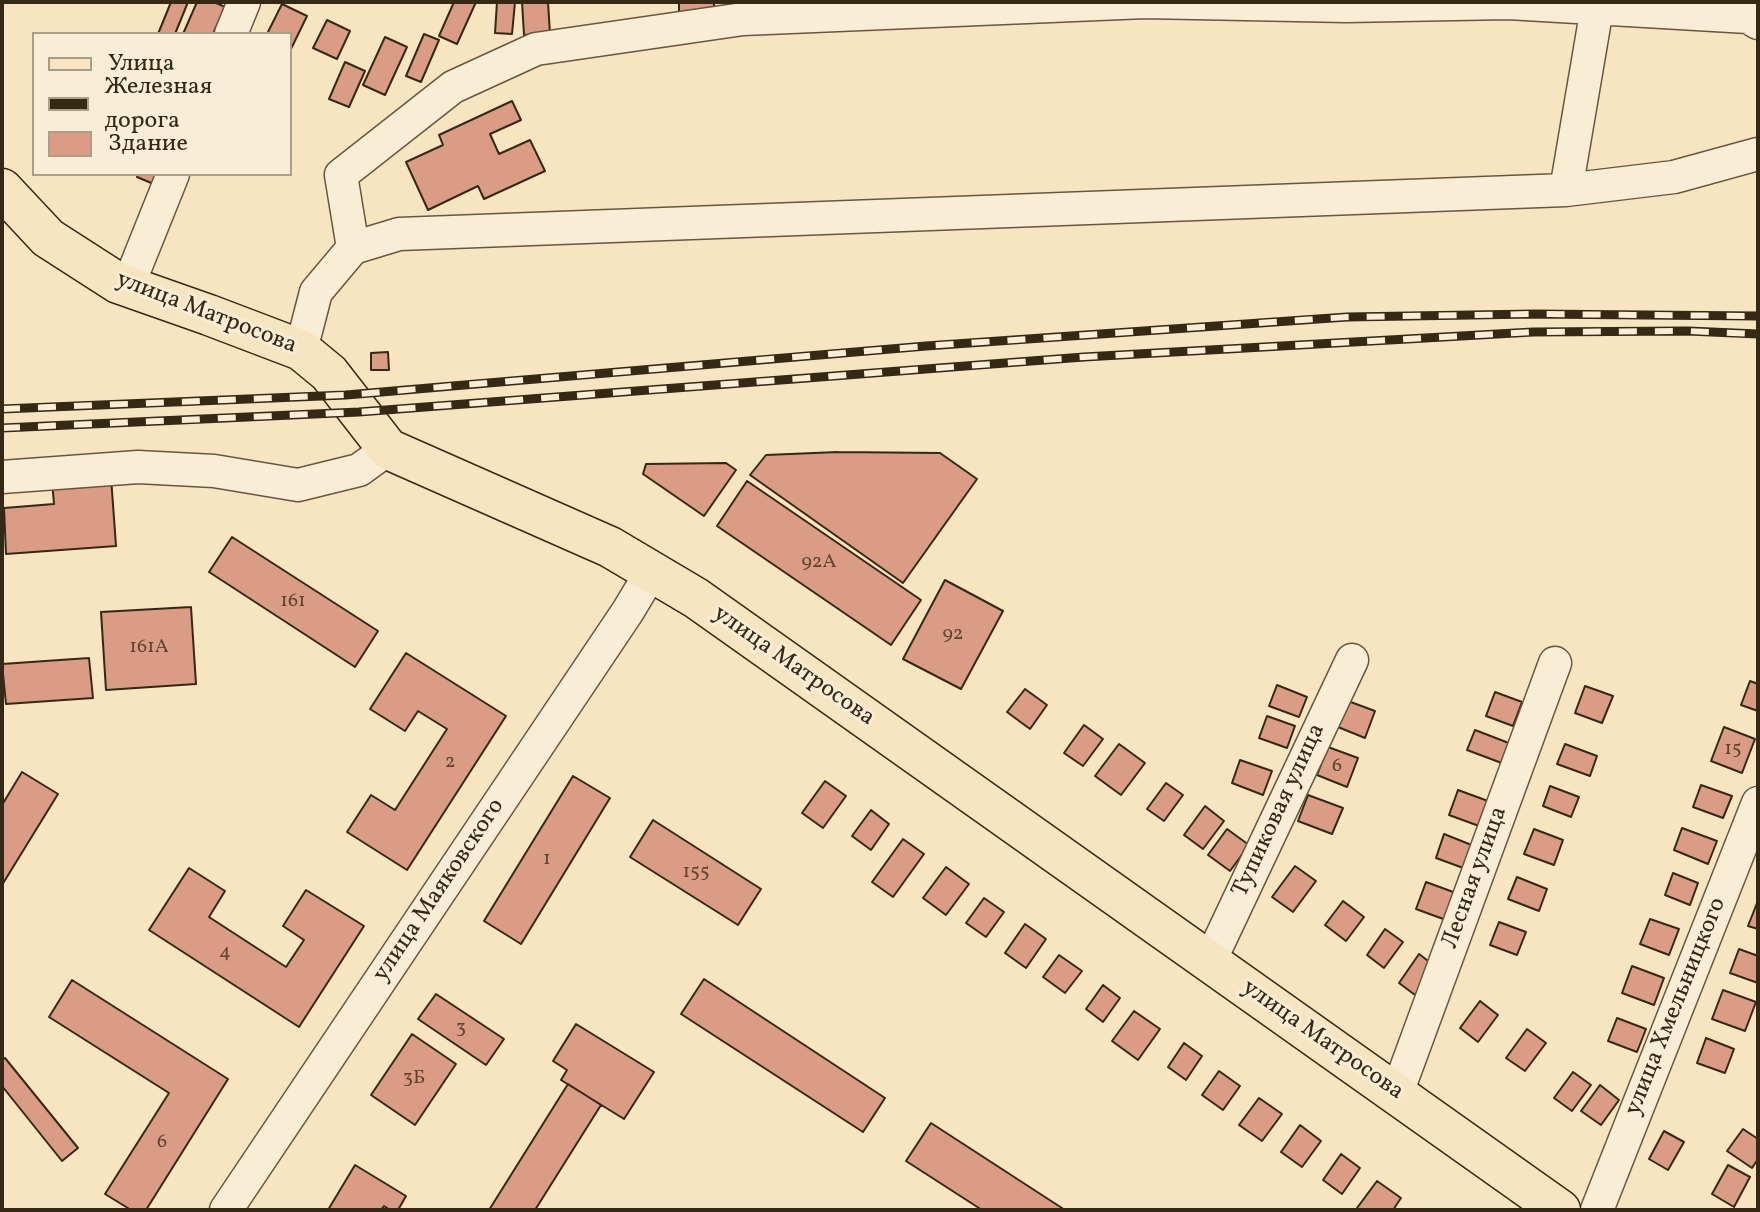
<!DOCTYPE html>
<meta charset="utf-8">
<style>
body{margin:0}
#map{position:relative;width:1760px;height:1212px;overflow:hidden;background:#f7e4c0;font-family:Vollkorn,serif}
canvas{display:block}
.frame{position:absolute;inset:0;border:4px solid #352815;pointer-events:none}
.legend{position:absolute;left:32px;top:32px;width:260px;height:144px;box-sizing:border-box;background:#faedd6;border:2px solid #ab9e89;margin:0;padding:10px 14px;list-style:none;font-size:24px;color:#352815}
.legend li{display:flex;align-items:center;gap:16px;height:40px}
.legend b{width:40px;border:2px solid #ab9e89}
</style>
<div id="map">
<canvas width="1760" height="1212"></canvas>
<div class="frame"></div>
<ul class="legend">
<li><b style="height:10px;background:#f7e4c0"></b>Улица</li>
<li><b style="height:10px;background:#352815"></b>Железная дорога</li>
<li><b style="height:22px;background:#da9c85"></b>Здание</li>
</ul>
</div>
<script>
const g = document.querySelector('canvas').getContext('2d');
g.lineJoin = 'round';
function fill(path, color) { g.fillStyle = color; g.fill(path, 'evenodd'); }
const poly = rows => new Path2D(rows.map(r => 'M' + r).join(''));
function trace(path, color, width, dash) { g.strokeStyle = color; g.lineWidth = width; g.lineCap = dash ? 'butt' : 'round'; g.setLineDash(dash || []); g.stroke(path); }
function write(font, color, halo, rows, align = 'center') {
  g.font = font + ' Vollkorn,serif'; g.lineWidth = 6; g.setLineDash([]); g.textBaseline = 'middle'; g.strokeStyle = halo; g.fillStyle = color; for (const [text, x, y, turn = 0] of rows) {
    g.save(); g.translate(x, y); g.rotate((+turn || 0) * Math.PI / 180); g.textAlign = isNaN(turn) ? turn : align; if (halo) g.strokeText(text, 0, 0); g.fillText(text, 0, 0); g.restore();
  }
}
const building = poly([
 [171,2,188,2,175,34,158,34,171,2],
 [197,2,214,2,225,7,213,34,183,34,197,2],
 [454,2,476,2,457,44,439,36,454,2],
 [497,2,515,2,512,34,495,33,497,2],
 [522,2,548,2,550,34,524,35,522,2],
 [679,2,714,2,714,13,679,14,679,2],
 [282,4,307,16,290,51,290,34,267,34,282,4],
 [327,20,350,31,337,59,313,48,327,20],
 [424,34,439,40,421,82,406,76,424,34],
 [385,37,407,47,385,95,363,85,385,37],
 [345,62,365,71,349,107,329,99,345,62],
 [512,101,521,120,490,134,499,154,530,140,545,171,484,199,478,186,428,210,406,162,443,145,439,135,512,101],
 [138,174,160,174,156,185,137,177,138,174],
 [388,352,389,370,371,370,371,353,388,352],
 [838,452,940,453,977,479,903,583,750,475,766,455,838,452],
 [726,463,736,470,704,516,643,474,646,464,726,463],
 [111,477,116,546,6,554,4,508,54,504,52,481,111,477],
 [747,481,921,600,891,645,717,526,747,481],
 [232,537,378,631,355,667,209,572,232,537],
 [945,580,1003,611,961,689,903,659,945,580],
 [191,607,196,684,106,690,101,612,191,607],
 [406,653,506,716,407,870,347,832,371,795,395,810,447,729,418,711,405,731,370,709,406,653],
 [89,658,93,698,6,704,2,664,89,658],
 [1750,681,1758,684,1758,711,1741,705,1750,681],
 [1277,685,1307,697,1299,717,1269,706,1277,685],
 [1585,686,1613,696,1602,723,1575,713,1585,686],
 [1025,689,1047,705,1030,729,1007,712,1025,689],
 [1495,692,1522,702,1513,726,1486,716,1495,692],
 [1348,701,1375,711,1365,738,1338,727,1348,701],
 [1267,716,1295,726,1287,748,1259,738,1267,716],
 [1084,725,1103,739,1083,766,1064,753,1084,725],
 [1724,727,1755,739,1742,773,1711,761,1724,727],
 [1475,730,1514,745,1507,765,1467,750,1475,730],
 [1119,744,1145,763,1121,795,1095,776,1119,744],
 [1565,744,1597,756,1590,776,1557,764,1565,744],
 [1328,747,1358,758,1347,787,1317,775,1328,747],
 [1240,760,1272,771,1263,795,1232,783,1240,760],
 [22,772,58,794,2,885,2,805,22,772],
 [573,776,610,798,521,944,484,921,573,776],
 [825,781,846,796,823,828,802,813,825,781],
 [1166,783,1183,795,1164,821,1147,809,1166,783],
 [1701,785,1732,796,1723,818,1693,807,1701,785],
 [1550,786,1579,797,1571,817,1543,806,1550,786],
 [1458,790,1488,801,1479,826,1449,815,1458,790],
 [1308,795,1343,808,1332,834,1298,821,1308,795],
 [1205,806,1224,821,1203,849,1184,835,1205,806],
 [871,810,889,824,871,850,852,836,871,810],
 [653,820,761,889,738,925,630,857,653,820],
 [1682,828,1717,841,1708,864,1674,850,1682,828],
 [1227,829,1249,845,1230,871,1208,855,1227,829],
 [1534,829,1563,840,1554,865,1524,854,1534,829],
 [1444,834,1474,846,1466,869,1436,858,1444,834],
 [903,839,924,854,893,897,872,882,903,839],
 [1295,866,1316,881,1293,912,1272,897,1295,866],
 [946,867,969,884,946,915,923,898,946,867],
 [189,868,225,891,209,917,286,967,304,940,283,926,306,890,364,926,299,1027,149,930,189,868],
 [1673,873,1698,883,1690,905,1665,895,1673,873],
 [1517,877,1547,889,1539,911,1508,899,1517,877],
 [1426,882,1456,893,1446,920,1416,909,1426,882],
 [984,898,1004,912,986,937,966,923,984,898],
 [1343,901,1364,917,1346,941,1325,925,1343,901],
 [1757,903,1758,903,1758,929,1748,926,1757,903],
 [1650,919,1679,929,1669,955,1640,944,1650,919],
 [1499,922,1526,932,1517,955,1490,945,1499,922],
 [1025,924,1046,939,1026,968,1005,953,1025,924],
 [1385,929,1403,942,1384,968,1367,955,1385,929],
 [1739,949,1758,956,1758,983,1730,973,1739,949],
 [1419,954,1436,967,1415,995,1399,983,1419,954],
 [1059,955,1082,971,1065,993,1043,977,1059,955],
 [1632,966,1664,978,1654,1005,1622,993,1632,966],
 [704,979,885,1098,863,1132,681,1014,704,979],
 [72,980,228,1079,146,1210,131,1210,105,1194,169,1093,49,1017,72,980],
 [1103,985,1120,998,1103,1022,1086,1009,1103,985],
 [1723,990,1756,1002,1745,1031,1712,1019,1723,990],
 [436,994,504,1039,486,1065,418,1019,436,994],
 [1480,1001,1498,1015,1478,1042,1460,1028,1480,1001],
 [1134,1011,1160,1029,1138,1060,1112,1041,1134,1011],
 [1617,1018,1646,1029,1637,1052,1608,1041,1617,1018],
 [576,1024,654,1072,624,1119,561,1080,567,1070,553,1061,576,1024],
 [1527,1029,1546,1043,1525,1071,1506,1058,1527,1029],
 [412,1034,456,1064,415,1125,371,1095,412,1034],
 [1706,1038,1734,1049,1725,1073,1697,1063,1706,1038],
 [1184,1043,1202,1056,1186,1080,1168,1067,1184,1043],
 [5,1058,78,1148,62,1161,2,1086,2,1060,5,1058],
 [1219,1071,1240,1086,1223,1110,1202,1095,1219,1071],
 [1573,1072,1591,1085,1572,1111,1554,1098,1573,1072],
 [568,1084,601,1105,535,1210,489,1210,568,1084],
 [1600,1085,1619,1100,1601,1125,1581,1111,1600,1085],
 [1259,1098,1282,1114,1262,1141,1239,1125,1259,1098],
 [931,1123,1065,1210,982,1210,906,1161,931,1123],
 [1300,1125,1321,1141,1302,1167,1281,1152,1300,1125],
 [1743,1129,1758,1139,1758,1159,1752,1168,1727,1151,1743,1129],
 [1664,1131,1684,1142,1668,1170,1649,1159,1664,1131],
 [1341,1154,1360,1168,1342,1194,1323,1180,1341,1154],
 [355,1165,406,1196,398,1210,390,1210,384,1206,381,1210,328,1210,355,1165],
 [1728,1165,1750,1177,1734,1207,1712,1194,1728,1165],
 [1377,1181,1401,1198,1393,1210,1360,1210,1357,1208,1377,1181]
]);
const minor = poly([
 [231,34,244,2],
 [1566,190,1598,2],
 [353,248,341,175,453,87,536,49,743,19,1145,2,1346,6,1508,3,1748,17,1758,23],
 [128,286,173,174],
 [301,350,316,292,353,248,399,234,1566,190,1674,177,1758,154],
 [2,477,138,467,214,471,298,485,359,470,388,449],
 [1209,963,1352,660],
 [1397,1093,1555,663],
 [226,1210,628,611,652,571],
 [1597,1210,1758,803]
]);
const major = poly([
 [2,189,48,238,118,283,209,315,301,350,329,373,388,449,610,547,696,598,1560,1210]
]);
const rail = poly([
 [2,409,346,395,926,346,1347,317,1534,314,1758,316],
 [2,428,359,412,1084,357,1533,332,1688,331,1758,334]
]);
const numberNames = [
 ["92А",819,563],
 ["161",293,602],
 ["92",953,635],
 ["161А",149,648],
 ["15",1733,750],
 ["2",450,763],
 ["6",1337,767],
 ["1",547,860],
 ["155",696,873],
 ["4",225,953],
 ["3",461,1029],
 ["3Б",414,1079],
 ["6",162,1143]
];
const streetNames = [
 ["улица Матросова",206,314,21],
 ["улица Матросова",793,667,35],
 ["Тупиковая улица",1280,811,-65],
 ["Лесная улица",1476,878,-70],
 ["улица Маяковского",440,891,-56],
 ["улица Хмельницкого",1677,1007,-68],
 ["улица Матросова",1322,1041,35]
];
fill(building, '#da9c85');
trace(building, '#352815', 2);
trace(minor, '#665740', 35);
trace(major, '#352815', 43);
trace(minor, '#faedd6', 32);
trace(major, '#f7e4c0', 40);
trace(rail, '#352815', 9);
trace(rail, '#faedd6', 6, [18]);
write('20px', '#5e4531', null, numberNames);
write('24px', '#352815', '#faedd6', streetNames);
</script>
